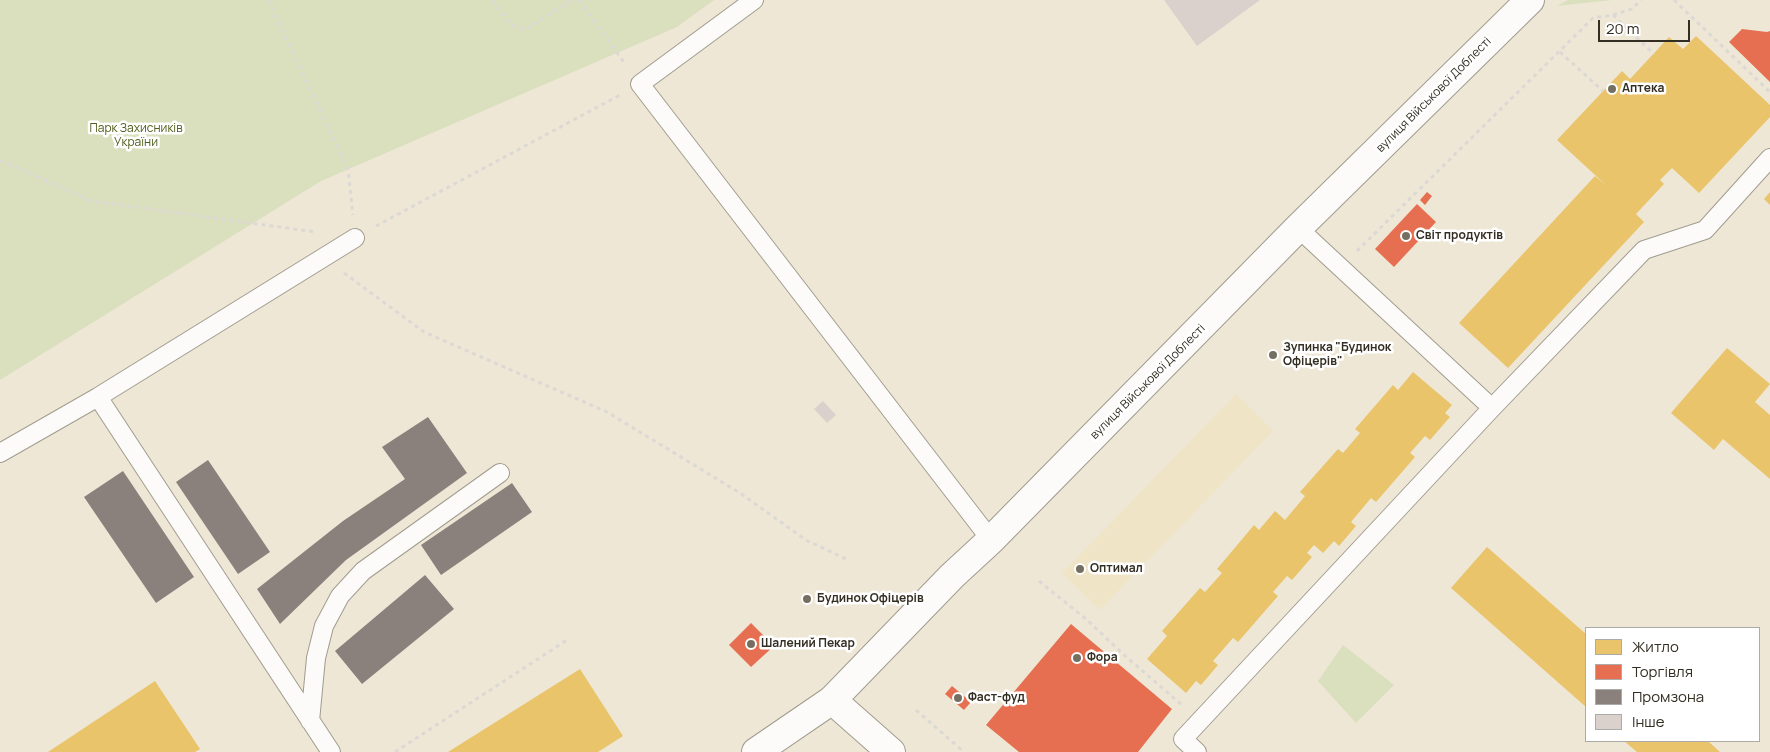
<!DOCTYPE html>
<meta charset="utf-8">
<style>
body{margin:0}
#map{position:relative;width:1770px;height:752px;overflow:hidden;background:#eee7d6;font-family:Manrope,sans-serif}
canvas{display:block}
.legend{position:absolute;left:1585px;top:627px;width:175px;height:115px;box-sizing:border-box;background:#fff;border:1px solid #adaba7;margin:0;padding:6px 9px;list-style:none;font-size:15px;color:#332e22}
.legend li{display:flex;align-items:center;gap:10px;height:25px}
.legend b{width:25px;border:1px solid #adaba7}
.scale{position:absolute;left:1598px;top:20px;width:92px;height:22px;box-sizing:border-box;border:2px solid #332e22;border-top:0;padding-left:6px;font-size:15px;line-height:18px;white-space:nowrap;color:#332e22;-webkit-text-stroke:4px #fff;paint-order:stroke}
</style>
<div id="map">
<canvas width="1770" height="752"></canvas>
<ul class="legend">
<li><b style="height:14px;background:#e9c46a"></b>Житло</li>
<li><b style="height:14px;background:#e76f51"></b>Торгівля</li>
<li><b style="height:14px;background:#8a817c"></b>Промзона</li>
<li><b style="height:14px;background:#dbd1cc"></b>Інше</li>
</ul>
<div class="scale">20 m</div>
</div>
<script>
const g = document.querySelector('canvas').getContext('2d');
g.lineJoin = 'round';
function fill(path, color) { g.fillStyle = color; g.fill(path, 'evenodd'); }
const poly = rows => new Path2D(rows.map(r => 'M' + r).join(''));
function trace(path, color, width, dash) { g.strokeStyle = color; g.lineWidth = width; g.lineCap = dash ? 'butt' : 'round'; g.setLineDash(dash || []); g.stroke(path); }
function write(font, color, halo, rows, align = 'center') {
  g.font = font + ' Manrope,sans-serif'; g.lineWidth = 5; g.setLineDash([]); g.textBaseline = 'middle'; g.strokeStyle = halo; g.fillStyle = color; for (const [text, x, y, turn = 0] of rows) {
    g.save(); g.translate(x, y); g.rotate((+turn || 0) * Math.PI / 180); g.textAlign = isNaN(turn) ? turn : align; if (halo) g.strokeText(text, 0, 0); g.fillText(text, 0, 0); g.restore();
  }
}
const built = poly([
 [1236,394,1273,431,1100,610,1062,573]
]);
const green = poly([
 [0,0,714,0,677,27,321,181,0,380],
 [1568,0,1612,0,1557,6],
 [1343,645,1394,685,1356,723,1318,681]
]);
const homes = poly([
 [1696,36,1770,105,1770,117,1699,193,1672,168,1660,180,1664,184,1636,214,1644,222,1508,368,1459,323,1595,176,1607,186,1557,140,1622,71,1630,79,1669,37,1683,49],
 [1770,192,1770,205,1764,199],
 [1727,348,1770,384,1755,402,1770,415,1770,479,1723,439,1714,450,1671,413],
 [1413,372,1452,405,1445,413,1450,417,1430,440,1425,436,1410,453,1415,457,1376,502,1371,498,1351,522,1356,526,1339,546,1334,541,1323,553,1314,545,1307,553,1312,557,1292,580,1287,576,1273,592,1278,596,1238,642,1233,638,1213,661,1218,665,1201,685,1196,681,1186,693,1147,659,1167,636,1162,631,1200,588,1205,592,1222,573,1217,569,1254,525,1259,530,1275,511,1285,520,1305,496,1300,492,1338,449,1343,453,1360,433,1355,429,1393,385,1398,390],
 [1487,547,1586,634,1586,707,1451,588],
 [580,669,623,736,598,752,448,752],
 [155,681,200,749,195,752,48,752],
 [1624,741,1708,741,1720,752,1637,752]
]);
const shops = poly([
 [1742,29,1767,32,1770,31,1770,82,1729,42],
 [1427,192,1432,196,1425,205,1420,200],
 [1417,204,1436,222,1394,267,1375,249],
 [751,623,774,646,751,667,729,645],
 [1071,624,1172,709,1138,752,1019,752,986,725],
 [952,686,971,702,964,710,945,694]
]);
const industry = poly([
 [428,417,467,473,346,560,280,624,257,589,343,521,405,479,382,447],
 [208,460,270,552,238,574,176,482],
 [123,471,194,577,156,603,84,497],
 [512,483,532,512,441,575,421,545],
 [425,575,454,609,362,684,335,651]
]);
const building = poly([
 [1164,0,1260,0,1197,46],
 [823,401,836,415,827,423,814,409]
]);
const path = poly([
 [268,0,348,169,353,215],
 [493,0,511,25,524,30,573,0],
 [579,0,626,65],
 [1674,0,1770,92],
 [1613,15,1654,54],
 [1560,52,1603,91],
 [0,160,91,201,316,232],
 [376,226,620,95],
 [1357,251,1593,18,1613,15,1632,9,1641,0],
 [344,273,424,332,607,412,740,493,806,540,848,560],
 [1039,581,1086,619,1123,654,1182,705],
 [916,710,964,752],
 [395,752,567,640]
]);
const service = poly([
 [754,0,640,84,991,540],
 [1298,228,1492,408],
 [98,397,331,752],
 [0,453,98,397,355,238],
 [310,721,316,658,324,626,340,596,363,571,500,473],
 [1197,752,1183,739,1492,408,1644,250,1705,230,1770,158]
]);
const minor = poly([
 [832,700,891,752]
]);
const tertiary = poly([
 [756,752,832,700,952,576,991,540,1298,228,1530,0]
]);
const markers = [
 [1612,89,5,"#746f61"],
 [1406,236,5,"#746f61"],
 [1273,355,5,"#746f61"],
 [1080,569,5,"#746f61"],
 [807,599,5,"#746f61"],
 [751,644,5,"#746f61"],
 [1077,658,5,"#746f61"],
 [958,698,5,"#746f61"]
];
const poiNames = [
 ["Аптека",1622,89],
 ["Світ продуктів",1416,236],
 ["Зупинка \"Будинок",1283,348],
 ["Офіцерів\"",1283,362],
 ["Оптимал",1090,569],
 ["Будинок Офіцерів",817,599],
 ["Шалений Пекар",761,644],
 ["Фора",1087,658],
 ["Фаст-фуд",968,698]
];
const streetNames = [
 ["вулиця Військової Доблесті",1434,95,-45],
 ["вулиця Військової Доблесті",1148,382,-45]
];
const parkNames = [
 ["Парк Захисників",136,129],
 ["України",136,143]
];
fill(built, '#f0e4c7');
fill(green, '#dadfbd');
fill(homes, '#e9c46a');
fill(shops, '#e76f51');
fill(industry, '#8a817c');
fill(building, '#dbd1cc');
trace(service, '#a19c8f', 20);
trace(minor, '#a19c8f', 30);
trace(tertiary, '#a19c8f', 30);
trace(path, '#dcd9d4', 3, [4, 4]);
trace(service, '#fcfbf9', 18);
trace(minor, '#fcfbf9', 28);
trace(tertiary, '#fcfbf9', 28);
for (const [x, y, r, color] of markers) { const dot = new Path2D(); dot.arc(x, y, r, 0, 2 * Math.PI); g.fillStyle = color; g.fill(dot); trace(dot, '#fff', 2); }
write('bold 12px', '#332e22', '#fff', poiNames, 'left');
write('12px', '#332e22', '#fff', streetNames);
write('12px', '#515f1d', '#fff', parkNames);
</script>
